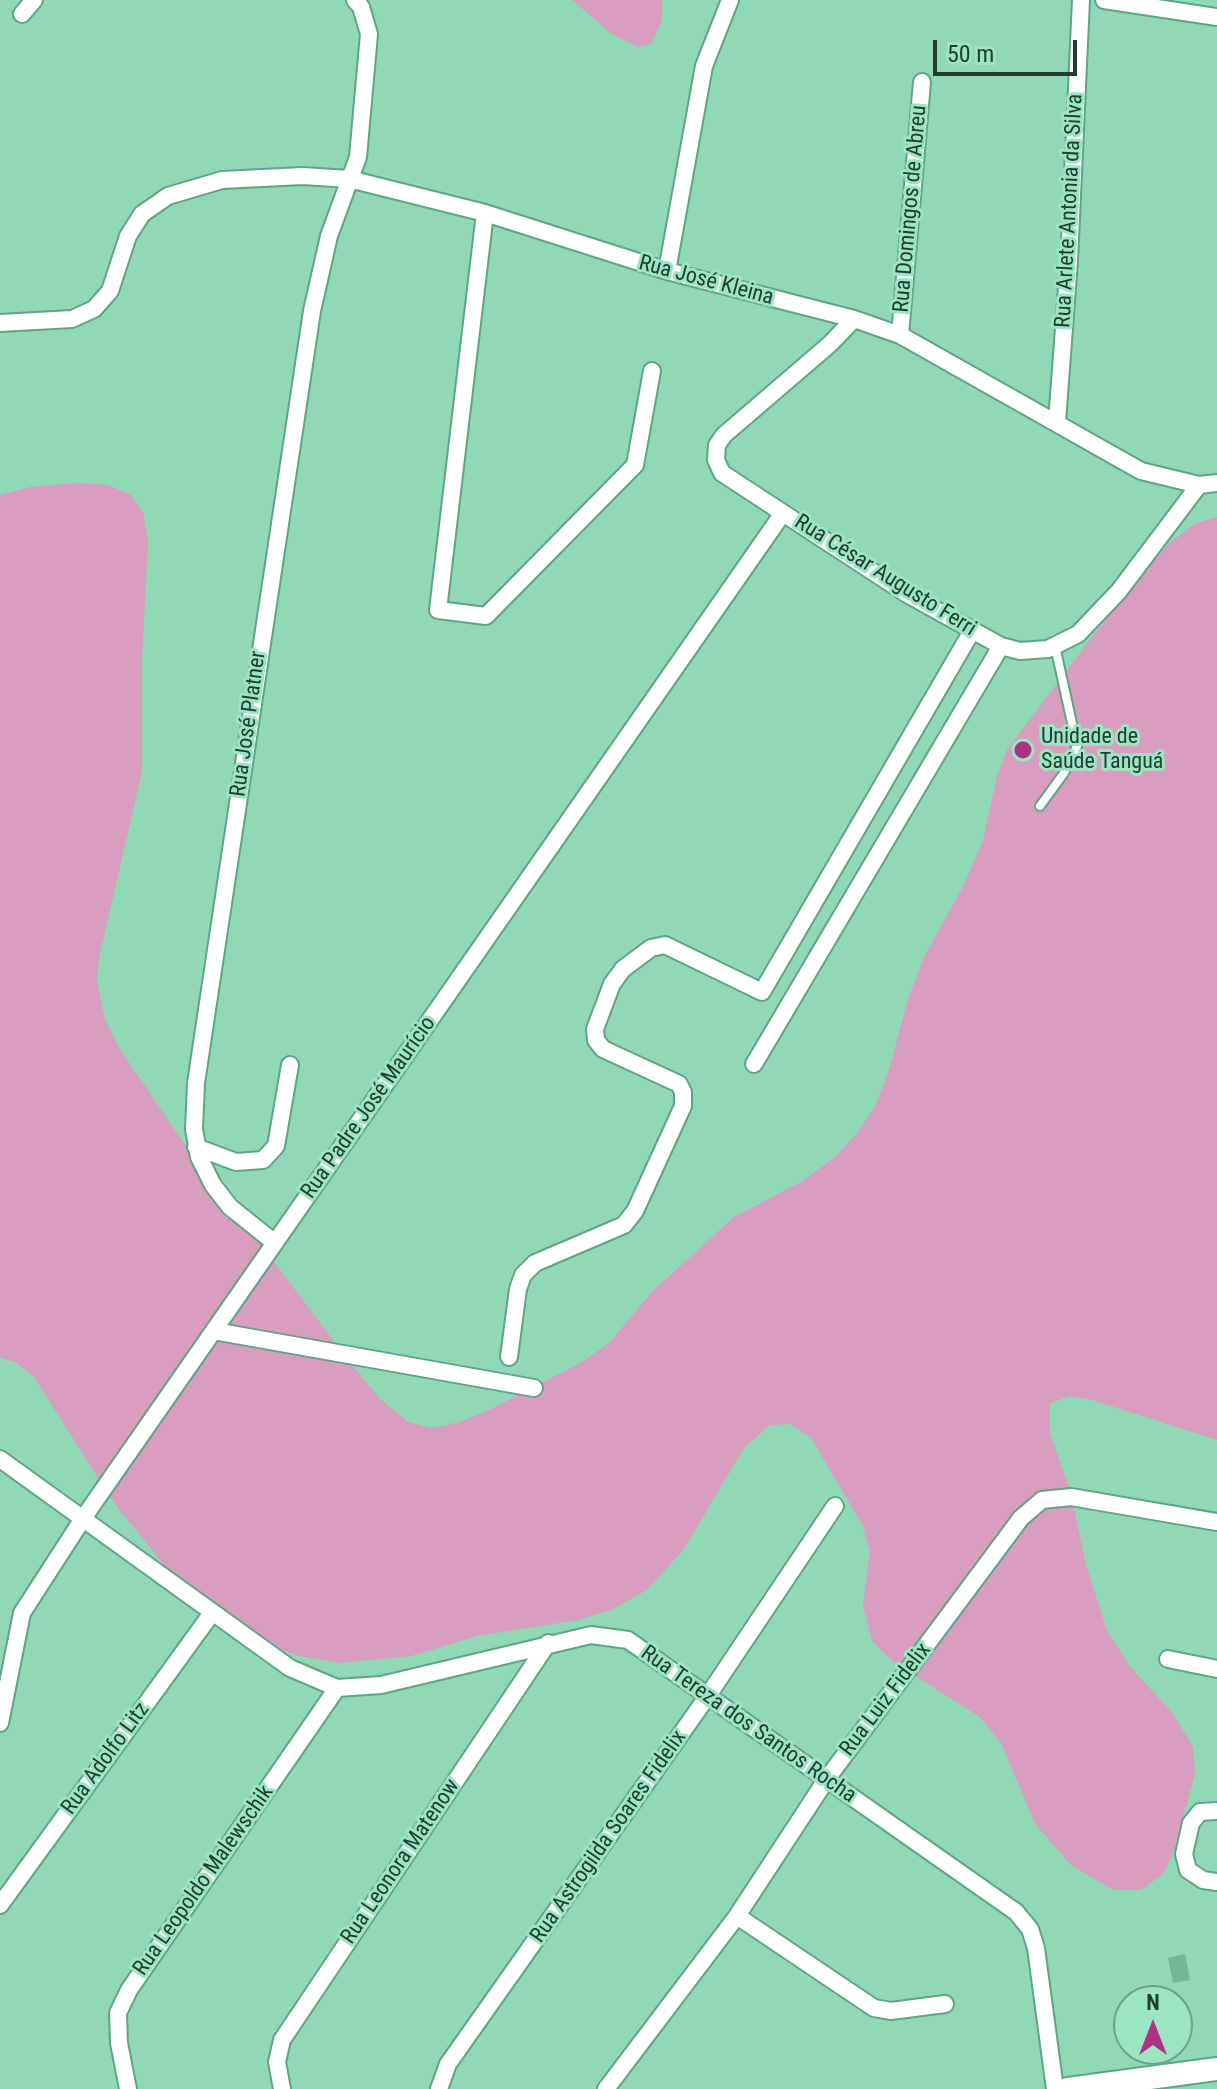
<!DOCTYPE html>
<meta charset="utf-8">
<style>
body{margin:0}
#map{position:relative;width:1217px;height:2089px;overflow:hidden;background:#90d8b6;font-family:"Roboto Condensed",sans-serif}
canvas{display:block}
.north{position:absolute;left:1113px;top:1985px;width:80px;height:80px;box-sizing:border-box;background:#9ce5c3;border:2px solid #6ba389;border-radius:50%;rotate:0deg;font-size:22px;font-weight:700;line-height:32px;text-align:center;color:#213f31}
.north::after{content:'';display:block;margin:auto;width:28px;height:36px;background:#ad3284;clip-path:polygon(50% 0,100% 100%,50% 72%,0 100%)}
.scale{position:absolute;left:933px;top:40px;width:144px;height:36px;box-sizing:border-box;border:4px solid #213f31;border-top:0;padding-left:10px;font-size:24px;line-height:28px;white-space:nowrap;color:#213f31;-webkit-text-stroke:6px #9ce5c3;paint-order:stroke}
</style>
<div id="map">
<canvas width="1217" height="2089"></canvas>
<div class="north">N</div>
<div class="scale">50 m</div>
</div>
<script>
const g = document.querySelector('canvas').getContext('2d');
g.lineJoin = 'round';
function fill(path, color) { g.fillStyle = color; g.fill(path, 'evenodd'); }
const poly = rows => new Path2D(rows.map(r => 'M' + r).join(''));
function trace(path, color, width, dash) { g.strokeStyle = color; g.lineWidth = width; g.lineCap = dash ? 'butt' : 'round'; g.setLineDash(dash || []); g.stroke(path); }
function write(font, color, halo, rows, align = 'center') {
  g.font = font + ' "Roboto Condensed",sans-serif'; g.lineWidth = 6; g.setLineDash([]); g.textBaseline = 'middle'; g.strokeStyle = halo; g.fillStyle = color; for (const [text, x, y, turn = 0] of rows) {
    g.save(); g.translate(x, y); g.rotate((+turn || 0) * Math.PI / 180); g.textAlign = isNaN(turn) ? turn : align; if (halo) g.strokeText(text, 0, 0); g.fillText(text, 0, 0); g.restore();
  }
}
const green = poly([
 [572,0,662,0,662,21,651,44,638,47,613,35],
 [78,483,108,485,130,494,143,512,148,541,142,659,142,771,99,958,97,982,105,1019,119,1048,181,1139,352,1365,379,1398,408,1422,432,1428,460,1422,491,1409,582,1362,609,1343,652,1292,734,1217,801,1182,834,1158,857,1133,875,1107,889,1070,908,999,925,955,964,885,983,840,997,776,1007,750,1130,587,1170,543,1194,524,1217,517,1217,1440,1092,1400,1070,1396,1050,1403,1050,1434,1070,1490,1086,1565,1107,1631,1131,1668,1172,1712,1193,1747,1195,1774,1173,1853,1163,1874,1141,1890,1114,1890,1072,1866,1035,1824,1001,1743,980,1717,892,1661,872,1641,863,1605,870,1552,862,1524,811,1438,790,1424,770,1425,744,1448,684,1549,647,1590,611,1610,578,1620,477,1636,411,1656,340,1663,299,1656,267,1645,182,1587,114,1503,34,1377,15,1362,0,1358,0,495,30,487]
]);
const building = poly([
 [1185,1954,1190,1980,1173,1983,1168,1958]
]);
const lane = poly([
 [1040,806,1064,773,1077,746,1055,646]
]);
const street = poly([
 [1104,0,1217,17],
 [22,14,34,0],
 [485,213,438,610,486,616,635,465,652,371],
 [667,271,704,66,730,0],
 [854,319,830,344,724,435,717,445,716,460,722,473,783,513,907,594,1001,646,1020,651,1048,649,1078,634,1119,591,1199,485],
 [0,323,72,319,94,309,110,291,128,236,142,214,168,196,222,180,303,176,349,179,485,213,667,271,854,319,900,335,1141,471,1199,485,1217,483],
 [900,335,922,82],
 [1057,422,1069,261,1081,0],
 [754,1064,1001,646],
 [196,1147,236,1162,263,1160,276,1146,290,1065],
 [275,1243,230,1207,213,1185,199,1157,194,1129,196,1083,312,311,329,236,358,157,369,34,361,7,355,0],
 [214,1331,534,1388],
 [509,1357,518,1289,523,1275,535,1263,624,1225,635,1211,683,1106,683,1092,679,1084,603,1049,596,1040,595,1029,612,984,623,969,651,948,665,945,762,992,972,631],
 [0,1459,290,1668,337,1688,381,1685,591,1635,628,1640,1016,1912,1030,1929,1036,1948,1055,2089],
 [1168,1659,1217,1669],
 [0,1723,22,1613,84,1517,783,513],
 [1217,1811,1200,1812,1191,1823,1184,1854,1188,1870,1203,1880,1217,1882],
 [0,1905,212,1613],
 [737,1916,874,2008,891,2011,945,2004],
 [128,2089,119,2043,118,2013,129,1990,337,1688],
 [282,2089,277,2062,282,2040,548,1643],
 [439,2089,448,2064,707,1697,835,1506],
 [606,2089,737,1916,826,1780,1021,1518,1042,1500,1071,1497,1217,1522]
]);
const secondary = poly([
 [1068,2089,1217,2069]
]);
const markers = [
 [1023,750,10,"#ad3284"]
];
const streetNames = [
 ["Rua Domingos de Abreu",911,209,-85],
 ["Rua Arlete Antonia da Silva",1070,211,-87],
 ["Rua José Kleina",706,281,15],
 ["Rua César Augusto Ferri",885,576,32],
 ["Rua José Platner",249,724,-82],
 ["Rua Padre José Maurício",369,1108,-55],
 ["Rua Luiz Fidelix",886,1700,-53],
 ["Rua Tereza dos Santos Rocha",748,1725,35],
 ["Rua Adolfo Litz",106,1759,-54],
 ["Rua Astrogilda Soares Fidelix",609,1837,-55],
 ["Rua Leonora Matenow",401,1862,-56],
 ["Rua Leopoldo Malewschik",204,1881,-55]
];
const poiNames = [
 ["Unidade de",1041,737],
 ["Saúde Tanguá",1041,762]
];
fill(green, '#d89dbf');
fill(building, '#71b898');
trace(lane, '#5ea585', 12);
trace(street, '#5ea585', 20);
trace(secondary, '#5ea585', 26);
trace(lane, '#fff', 8);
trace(street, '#fff', 16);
trace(secondary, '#fff', 22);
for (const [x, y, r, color] of markers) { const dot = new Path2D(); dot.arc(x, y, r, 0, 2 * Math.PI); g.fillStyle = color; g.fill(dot); trace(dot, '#9ce5c3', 3); }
write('22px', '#213f31', '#9ce5c3', streetNames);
write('22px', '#213f31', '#9ce5c3', poiNames, 'left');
</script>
